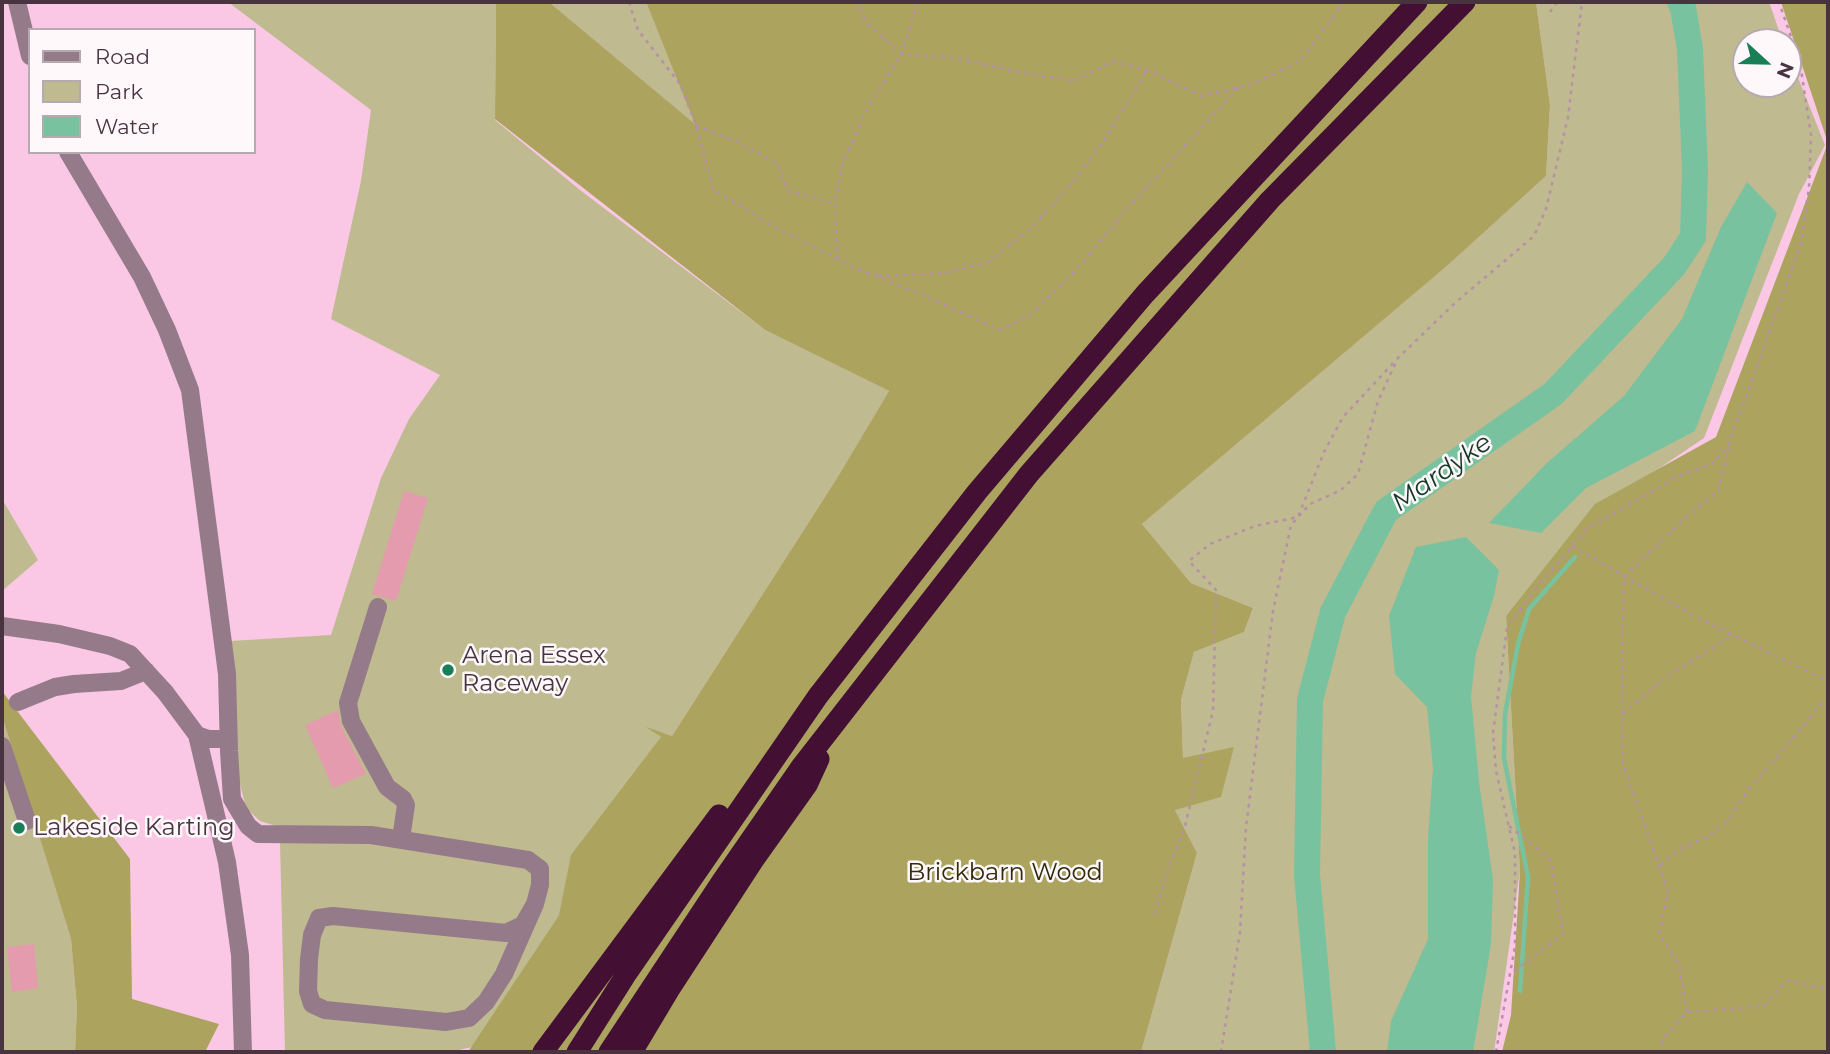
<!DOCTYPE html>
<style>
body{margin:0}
#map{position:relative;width:1830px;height:1054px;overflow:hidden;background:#fac8e5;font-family:Montserrat,sans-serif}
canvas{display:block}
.frame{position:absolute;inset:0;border:4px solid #47343f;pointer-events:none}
.legend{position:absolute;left:28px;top:28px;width:228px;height:126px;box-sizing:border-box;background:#fef8fb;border:2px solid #b5aab0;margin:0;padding:9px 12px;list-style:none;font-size:21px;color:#47343f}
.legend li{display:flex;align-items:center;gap:14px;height:35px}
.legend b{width:35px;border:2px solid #b5aab0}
.north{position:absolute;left:1732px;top:28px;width:70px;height:70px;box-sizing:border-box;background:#fef8fb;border:2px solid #b5aab0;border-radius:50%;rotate:112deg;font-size:19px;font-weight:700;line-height:28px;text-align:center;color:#47343f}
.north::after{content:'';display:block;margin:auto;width:24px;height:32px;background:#197f59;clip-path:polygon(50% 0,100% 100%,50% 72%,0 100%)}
</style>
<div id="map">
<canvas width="1830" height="1054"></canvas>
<div class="frame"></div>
<ul class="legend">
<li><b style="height:9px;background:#957a8a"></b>Road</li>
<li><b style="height:19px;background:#bfba90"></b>Park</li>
<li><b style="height:19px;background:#79c29f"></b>Water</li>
</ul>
<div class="north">N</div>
</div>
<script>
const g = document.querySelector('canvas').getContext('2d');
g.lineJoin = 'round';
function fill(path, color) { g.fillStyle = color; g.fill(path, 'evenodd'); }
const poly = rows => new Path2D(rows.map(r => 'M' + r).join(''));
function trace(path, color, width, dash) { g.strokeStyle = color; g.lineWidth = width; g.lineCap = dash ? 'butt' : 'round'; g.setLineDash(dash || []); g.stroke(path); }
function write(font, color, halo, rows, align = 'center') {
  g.font = font + ' Montserrat,sans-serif'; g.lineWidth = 5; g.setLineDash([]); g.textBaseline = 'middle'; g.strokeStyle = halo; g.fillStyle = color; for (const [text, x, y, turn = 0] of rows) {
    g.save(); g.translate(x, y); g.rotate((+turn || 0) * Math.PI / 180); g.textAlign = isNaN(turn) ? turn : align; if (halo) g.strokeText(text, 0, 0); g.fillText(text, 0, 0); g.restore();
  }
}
const green = poly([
 [228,2,496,2,495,120,580,190,765,330,889,391,837,478,672,736,650,729,661,737,559,915,472,1047,450,1052,285,1052,280,841,276,826,260,821,246,808,238,776,230,641,331,635,381,478,409,419,440,375,331,319,361,181,371,110],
 [549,2,646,2,696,125],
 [1536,2,1769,2,1783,42,1746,42,1746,84,1788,84,1788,53,1825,145,1799,194,1704,438,1587,517,1506,616,1520,871,1494,1052,1141,1052,1197,853,1175,810,1234,748,1183,759,1181,700,1194,652,1244,632,1253,608,1191,583,1142,524,1447,266,1546,176,1550,105],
 [2,499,38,560,2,591],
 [2,716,71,939,77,1007,75,1052,2,1052]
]);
const forest = poly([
 [496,2,549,2,695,124,646,2,1536,2,1550,105,1546,176,1447,266,1142,524,1191,583,1253,608,1244,632,1194,652,1181,700,1183,758,1234,747,1221,797,1175,810,1197,853,1141,1052,468,1052,559,915,571,855,661,737,646,727,672,736,837,478,889,391,765,330,495,119],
 [1781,2,1828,2,1828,1052,1502,1052,1511,1015,1520,871,1506,616,1595,504,1716,437,1828,143],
 [2,691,130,859,132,999,219,1024,205,1052,75,1052,77,1007,71,939,2,716]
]);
const water = poly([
 [1747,182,1777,213,1695,431,1586,488,1541,533,1489,523,1547,463,1624,396,1682,319,1721,227],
 [1466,537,1499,570,1494,596,1476,653,1471,696,1479,782,1493,880,1491,944,1473,1052,1387,1052,1391,1021,1428,939,1428,838,1433,768,1427,707,1395,674,1389,616,1416,547]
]);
const stream = poly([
 [1520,991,1528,877,1504,758,1505,714,1518,644,1529,609,1575,557]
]);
const river = poly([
 [1323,1052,1307,875,1310,700,1333,612,1386,511,1553,394,1674,266,1693,237,1695,170,1690,49,1683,8,1680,2]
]);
const building = poly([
 [404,491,428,498,396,601,372,594],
 [338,710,341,726,366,774,333,788,305,725],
 [34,944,38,988,12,992,7,947]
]);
const path = poly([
 [629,2,638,30,680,84,696,125,713,189,771,225,853,267,923,295,1000,330,1029,316,1074,272,1128,208,1239,87],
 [917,2,902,54,961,59,1028,74,1074,81,1113,61,1147,70,1202,96,1253,84,1300,61,1344,2],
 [1550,12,1557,2],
 [696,125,737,142,777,163,788,191,835,203],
 [837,259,835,203,843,162,870,103,902,54,867,24,856,2],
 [878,276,945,273,988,262,1031,228,1072,183,1101,145,1147,70],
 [1572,546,1694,616,1828,681],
 [1623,714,1663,679,1733,635],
 [1509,826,1551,860,1563,934,1510,974],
 [1660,865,1681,848,1707,837,1728,820,1747,792,1828,696],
 [1155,914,1169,866,1184,830,1213,711,1216,590,1189,561,1210,544,1255,526,1298,517,1324,452,1343,417,1396,360],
 [1687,1012,1679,965,1659,934,1668,892,1623,764,1622,654,1624,577,1685,518,1718,491,1729,448],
 [1221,1052,1240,932,1246,827,1273,611,1291,525,1310,504,1341,490,1358,474,1378,401,1398,358,1456,302,1534,236,1546,209,1568,117,1582,2],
 [1496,1052,1515,946,1515,853,1496,771,1493,733,1507,628,1536,588,1588,528,1678,476,1712,464,1728,447,1801,243,1809,188,1811,135,1800,63,1779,2],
 [1658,1052,1664,1037,1687,1012,1764,1006,1787,980,1828,989]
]);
const minor = poly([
 [17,2,30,56],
 [68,152,142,277,167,330,190,390,227,674,229,751,232,799,248,826,258,834,371,835,528,860,540,869,540,885,535,904,523,925,506,933,333,916,319,918,312,935,309,959,308,991,312,1004,325,1010,446,1022,469,1018,486,1002,504,974,535,904],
 [378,607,348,703,351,721,387,787,403,799,406,805,401,839],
 [2,626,59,634,110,646,130,654,165,692,197,735,208,739,228,739],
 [18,702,55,687,74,684,121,681,146,671],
 [197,735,227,862,240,955,243,1052],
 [2,746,27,821]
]);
const highway = poly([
 [543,1052,719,815],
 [577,1052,627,973,818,696,977,492,1145,294,1417,2],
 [609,1052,722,881,801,767,1029,474,1270,200,1465,2],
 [632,1052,669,990,753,861,807,785,819,759]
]);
const markers = [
 [448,670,7,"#197f59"],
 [19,828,7,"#197f59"]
];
const poiNames = [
 ["Arena Essex",462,656],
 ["Raceway",462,684],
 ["Lakeside Karting",33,828]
];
const parkNames = [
 ["Brickbarn Wood",1005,873]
];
const waterNames = [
 ["Mardyke",1442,473,-35]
];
fill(green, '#bfba90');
fill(forest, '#aba35e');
fill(water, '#79c29f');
trace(stream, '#79c29f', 4.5);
trace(river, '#79c29f', 26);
fill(building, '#e49bae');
trace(path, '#b690a6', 2.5, [3.5, 5]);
trace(minor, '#957a8a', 18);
trace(highway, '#431033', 21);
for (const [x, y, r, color] of markers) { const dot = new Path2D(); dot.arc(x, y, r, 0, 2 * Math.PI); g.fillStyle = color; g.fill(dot); trace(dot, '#fef8fb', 2.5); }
write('24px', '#47343f', '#fef8fb', poiNames, 'left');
write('24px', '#2f2b0b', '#fef8fb', parkNames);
write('italic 26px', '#163728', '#fef8fb', waterNames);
</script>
